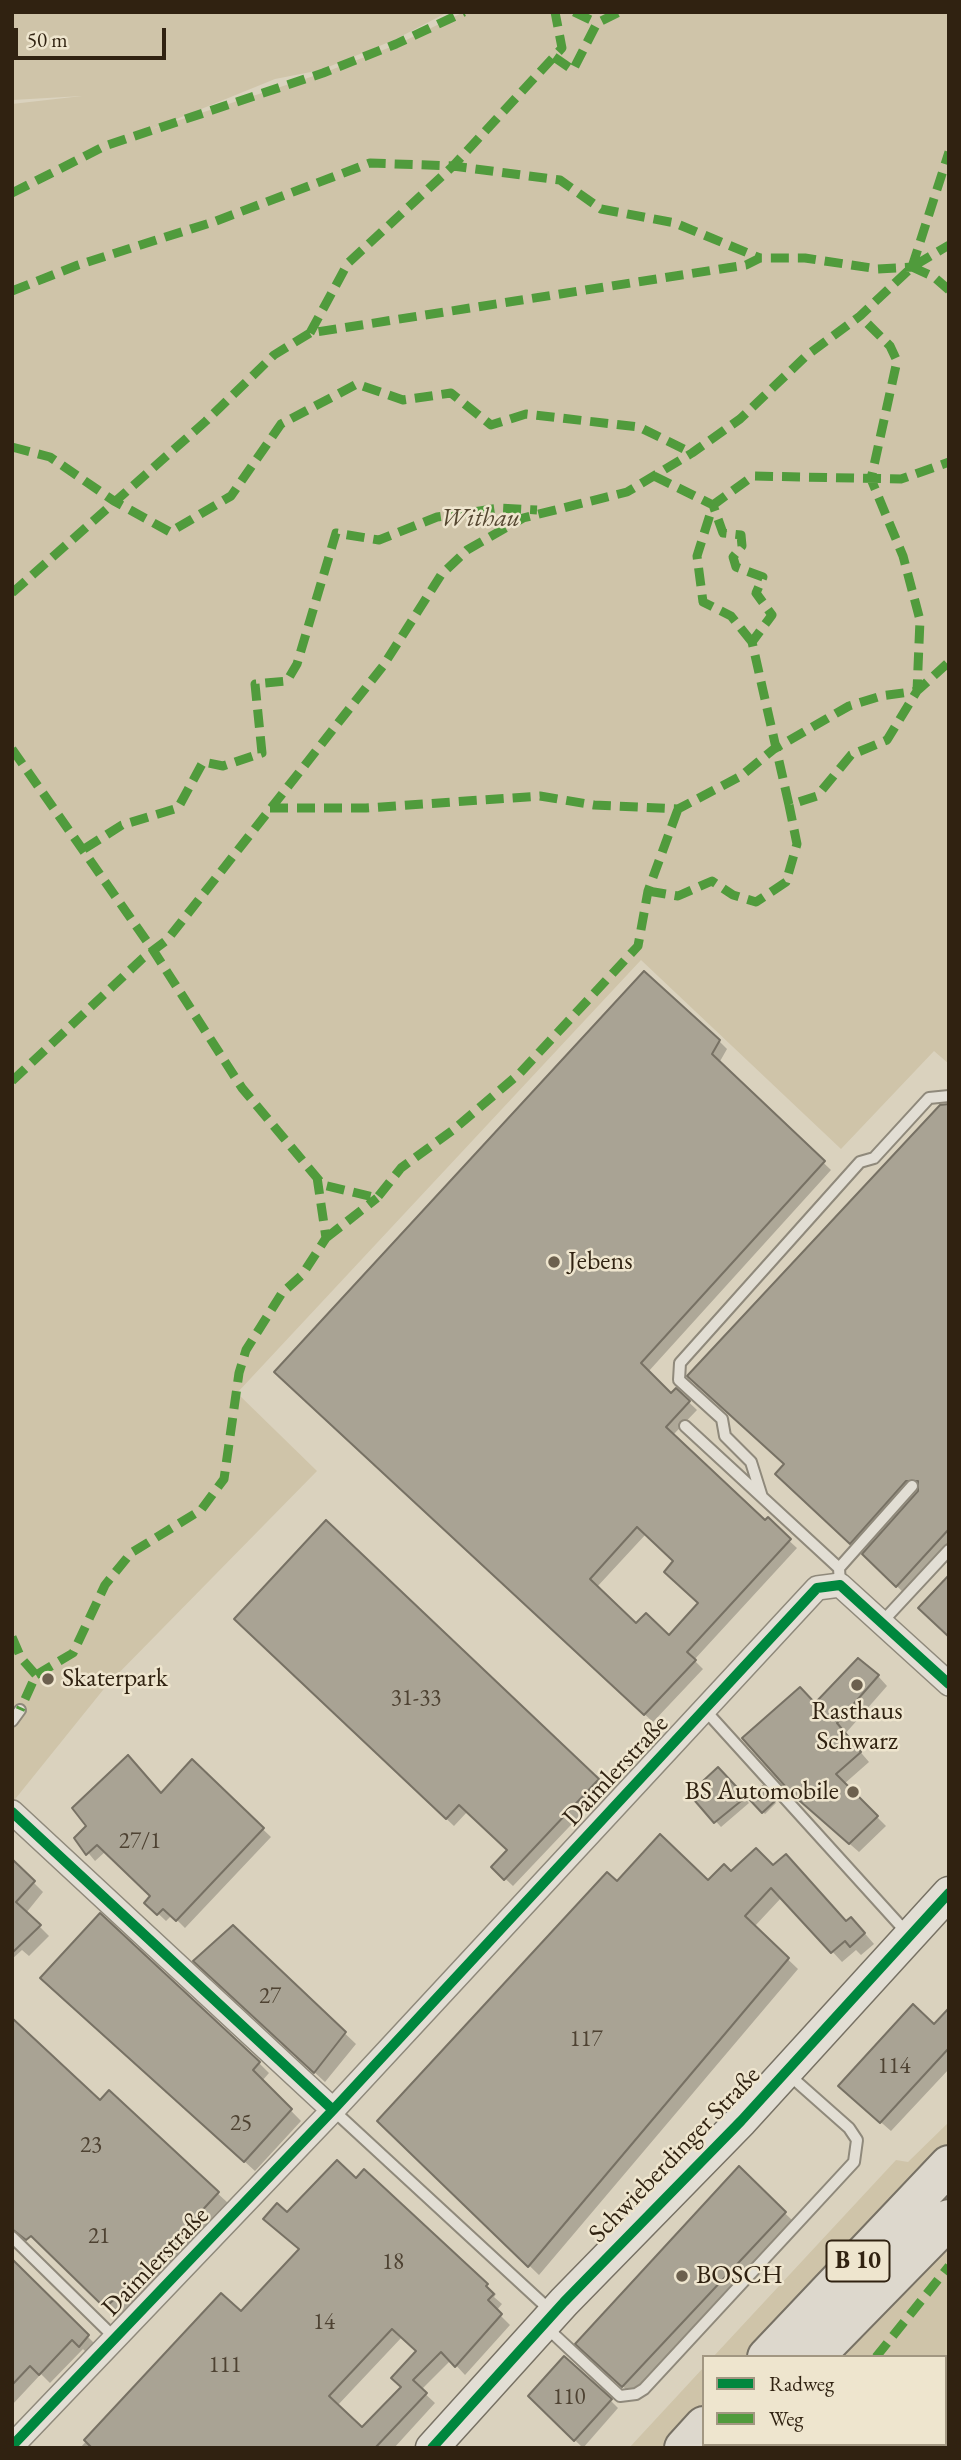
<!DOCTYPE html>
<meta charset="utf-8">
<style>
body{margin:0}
#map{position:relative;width:961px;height:2460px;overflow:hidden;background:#dad2be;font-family:"EB Garamond",serif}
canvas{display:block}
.frame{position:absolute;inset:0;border:14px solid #302211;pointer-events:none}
.legend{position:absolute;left:702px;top:2355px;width:245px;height:91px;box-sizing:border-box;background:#eee5ce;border:2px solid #a29782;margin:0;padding:9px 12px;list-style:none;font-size:21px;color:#302211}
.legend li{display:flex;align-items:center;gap:14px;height:35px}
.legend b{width:35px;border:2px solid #a29782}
.scale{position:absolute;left:14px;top:28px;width:152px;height:32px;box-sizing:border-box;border:4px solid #302211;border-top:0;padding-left:9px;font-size:21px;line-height:24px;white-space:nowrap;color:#302211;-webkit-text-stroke:5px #eee5ce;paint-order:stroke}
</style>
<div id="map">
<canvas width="961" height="2460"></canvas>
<div class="frame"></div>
<ul class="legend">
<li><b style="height:9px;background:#00873e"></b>Radweg</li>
<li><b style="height:9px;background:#509b3c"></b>Weg</li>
</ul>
<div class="scale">50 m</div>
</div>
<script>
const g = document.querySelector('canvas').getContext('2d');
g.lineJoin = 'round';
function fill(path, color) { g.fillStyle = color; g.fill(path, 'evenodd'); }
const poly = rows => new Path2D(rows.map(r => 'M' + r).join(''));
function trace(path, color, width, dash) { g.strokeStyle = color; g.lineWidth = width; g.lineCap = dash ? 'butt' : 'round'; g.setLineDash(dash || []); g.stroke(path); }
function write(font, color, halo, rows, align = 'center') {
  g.font = font + ' "EB Garamond",serif'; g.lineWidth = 5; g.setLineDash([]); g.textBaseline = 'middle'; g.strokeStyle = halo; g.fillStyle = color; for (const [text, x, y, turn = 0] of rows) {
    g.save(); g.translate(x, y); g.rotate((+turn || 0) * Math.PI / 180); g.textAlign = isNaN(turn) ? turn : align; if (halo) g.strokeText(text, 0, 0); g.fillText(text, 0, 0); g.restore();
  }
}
const green = poly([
 [12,12,448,12,394,40,321,70,275,79,152,129,323,73,396,45,464,12,949,12,949,1064,934,1051,841,1149,641,960,237,1393,317,1471,107,1685,12,1803,12,104,82,96,12,100],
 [949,2122,949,2148,750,2357,713,2357,896,2160,908,2162],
 [949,2244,949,2448,774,2448,777,2444,945,2444,945,2357,841,2357],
 [704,2367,704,2406,665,2448,629,2448]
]);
const shadow = poly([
 [719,1041,727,1049,719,1063,831,1170,648,1372,671,1396,676,1390,697,1410,673,1435,797,1548,694,1660,703,1669,653,1722,284,1380],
 [646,1534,675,1561,700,1603,669,1637,636,1626,596,1588],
 [949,1107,949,1545,905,1594,864,1554,920,1492,920,1488,914,1488,859,1550,785,1482,786,1464],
 [326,1523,606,1788,513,1886,493,1867,509,1850,468,1811,454,1826,236,1619],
 [878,1676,887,1686,845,1734,869,1762,844,1784,886,1826,859,1852,805,1805,815,1705],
 [192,1762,271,1837,185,1928,172,1915,166,1921,147,1903,153,1896,105,1852,95,1861,76,1838,161,1795],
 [718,1769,749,1803,721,1827,691,1794],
 [763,1788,776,1803,765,1814,751,1799],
 [15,1864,43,1892,26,1913,49,1936,29,1956,22,1950,12,1959,12,1867],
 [773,1868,846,1923,861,1929,874,1944,861,1955,856,1950,842,1962,782,1897,754,1927,798,1969,539,2275,379,2121,617,1884,708,1883,732,1873],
 [233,1927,356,2044,325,2082,206,1972],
 [53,1988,259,2063,269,2073,262,2081,301,2121,255,2171],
 [949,2024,949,2069,891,2131,851,2096,934,2026],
 [109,2093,228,2203,175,2261,117,2317,12,2215],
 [739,2169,793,2221,631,2394,578,2344],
 [364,2171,496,2294,494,2297,502,2304,496,2311,510,2325,465,2375,451,2360,421,2390,435,2403,394,2448,80,2448,221,2295,241,2314,301,2250,287,2214,356,2181],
 [402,2337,418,2351,403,2387,362,2430,337,2406],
 [12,2261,97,2346,89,2355,83,2349,50,2383,41,2374,12,2405],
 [530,2396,610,2400,618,2408,583,2448]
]);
const building = poly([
 [644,971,720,1040,712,1054,825,1161,641,1363,671,1393,676,1388,690,1401,666,1427,765,1520,768,1517,791,1539,687,1652,696,1660,644,1715,274,1372,644,971],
 [637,1527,673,1561,664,1572,698,1603,669,1635,646,1613,636,1623,590,1579,637,1527],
 [949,1104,949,1529,896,1587,862,1554,918,1491,918,1481,906,1481,850,1544,775,1474,784,1464,687,1376,940,1105,949,1104],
 [326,1520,599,1779,504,1880,491,1867,507,1850,459,1805,446,1819,234,1619,326,1520],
 [949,1575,949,1637,918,1608,949,1575],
 [858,1658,879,1675,837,1723,861,1752,836,1774,878,1816,849,1844,793,1795,742,1738,800,1687,815,1703,858,1658],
 [128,1755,161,1793,192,1759,264,1828,176,1921,163,1909,157,1915,144,1903,150,1896,97,1845,86,1855,74,1838,86,1826,72,1808,128,1755],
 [718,1767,746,1797,714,1823,689,1794,718,1767],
 [763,1786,776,1800,762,1813,749,1799,763,1786],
 [660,1834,708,1880,724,1864,731,1871,756,1848,773,1865,786,1854,846,1921,851,1917,865,1933,850,1947,845,1941,831,1953,771,1888,745,1916,789,1958,528,2267,377,2121,607,1872,617,1881,660,1834],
 [12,1859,35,1881,16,1902,41,1925,12,1953,12,1859],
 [100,1913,260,2062,253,2070,292,2109,244,2162,40,1978,100,1913],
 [233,1925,346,2032,314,2073,193,1961,233,1925],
 [913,2004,934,2024,949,2008,949,2048,880,2123,838,2086,913,2004],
 [12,2018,100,2100,109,2090,219,2192,165,2251,105,2308,31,2236,26,2240,12,2229,12,2018],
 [337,2160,356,2178,364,2169,488,2284,486,2286,494,2294,488,2300,502,2314,455,2367,441,2352,413,2380,427,2393,375,2448,92,2448,84,2440,221,2293,241,2311,299,2249,263,2219,277,2203,287,2212,337,2160],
 [392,2329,416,2351,391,2378,401,2387,362,2427,329,2396,392,2329],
 [739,2166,786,2212,622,2387,575,2344,739,2166],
 [12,2259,89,2335,79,2347,72,2340,39,2375,30,2366,12,2385,12,2259],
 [564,2356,612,2399,574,2441,528,2396,564,2356]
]);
const lane = poly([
 [685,1426,839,1568,840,1585],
 [762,1497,751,1462,725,1436,722,1419,679,1380,680,1363,860,1162,874,1158,929,1098,949,1096],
 [839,1568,912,1486],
 [883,1621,949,1550],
 [704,1709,907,1933],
 [12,1721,20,1710],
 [333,2110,552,2312],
 [12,2237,115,2338],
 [546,2327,620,2396,636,2394,644,2389,854,2162,857,2140,849,2128,788,2074]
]);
const street = poly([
 [12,1812,333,2110],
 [12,2446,333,2110,817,1588,840,1585,949,1684]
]);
const secondary = poly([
 [432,2448,564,2302,741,2121,949,1893]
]);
const highway = poly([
 [767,2357,949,2165],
 [814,2357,949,2219],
 [684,2448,704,2426],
 [731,2448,734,2444]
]);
const quiet = poly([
 [574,12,597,23],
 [554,57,573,70,597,23,619,12],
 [12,193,105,146,323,73,396,44,464,12],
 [912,267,949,152],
 [912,267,934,277,949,290],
 [12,291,78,265,216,221,370,163,453,166,560,180,601,209,675,223,760,258],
 [310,333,348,263,453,166,562,48,555,12],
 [12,447,50,457,114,501,170,532,231,496,281,424,357,384,403,400,451,393,491,425,526,414,639,427,692,453],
 [654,476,713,505,723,533,741,535,742,546,733,557,736,567,763,577,756,593,772,615,752,642,789,805],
 [12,593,206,421,274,355,310,333,746,265,760,258,805,258,878,269,912,267],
 [752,642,731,616,703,602,697,556,713,505,753,476,901,479,949,462],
 [12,749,153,950,242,1088,323,1185,377,1198,401,1168,453,1130,520,1073,638,946,648,891,678,809],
 [270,808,366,808,540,796,594,805,678,809,741,776,774,749,849,706,881,696,917,691,949,662],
 [84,849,122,825,178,808,203,762,223,766,262,753,255,684,287,681,297,664,336,533,379,540,437,517,500,508,537,510],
 [648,891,678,896,712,881,733,895,756,902,786,882,797,844,789,805,817,796,851,755,887,740,917,691,920,620,903,556,871,479,897,361,890,346,860,316],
 [12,1081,143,958,167,940,383,666,441,575,467,550,523,518,627,492,692,453,740,419,806,356,860,316,912,267,949,245],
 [326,1238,377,1198],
 [12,1637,21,1658,36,1675,20,1710],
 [36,1675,73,1653,105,1585,131,1553,201,1510,224,1479,239,1373,246,1350,282,1293,302,1275,326,1238,317,1177],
 [876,2357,949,2266],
 [945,2416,949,2417],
 [809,2448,811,2444]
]);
const cycleway = poly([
 [12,1812,333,2110],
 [12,2446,333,2110,817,1588,840,1585,949,1684],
 [432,2448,564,2302,741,2121,949,1893]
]);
const markers = [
 [554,1262,7,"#6c604e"],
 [48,1679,7,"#6c604e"],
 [857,1685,7,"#6c604e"],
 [853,1792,7,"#6c604e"],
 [682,2276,7,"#6c604e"]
];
const numberNames = [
 ["31-33",416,1699],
 ["27/1",140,1842],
 ["27",270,1997],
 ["117",586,2040],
 ["114",894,2067],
 ["25",241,2124],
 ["23",91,2146],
 ["21",99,2237],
 ["18",393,2263],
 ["14",324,2323],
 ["111",225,2366],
 ["110",569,2398]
];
const shields = [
 [858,2261,63]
];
const shieldNames = [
 ["B 10",858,2261]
];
const parkNames = [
 ["Withau",480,519]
];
const poiNames = [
 ["Jebens",568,1262],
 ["Skaterpark",62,1679],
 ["Rasthaus",857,1712,"center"],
 ["Schwarz",857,1742,"center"],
 ["BS Automobile",839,1792,"right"],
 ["BOSCH",696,2276]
];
const streetNames = [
 ["Daimlerstraße",616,1771,-47],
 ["Schwieberdinger Straße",675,2155,-46],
 ["Daimlerstraße",156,2262,-46]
];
fill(green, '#cfc4a9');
fill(shadow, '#0003');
fill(building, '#a9a394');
trace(building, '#777164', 2);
trace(lane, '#8f897b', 14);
trace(street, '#8f897b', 26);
trace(secondary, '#777164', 35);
trace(highway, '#777164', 42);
trace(lane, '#e2ded4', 10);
trace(street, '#e2ded4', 23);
trace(secondary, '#e2ded4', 32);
trace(highway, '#ddd8cd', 38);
trace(quiet, '#509b3c', 9, [18, 9]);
trace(cycleway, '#00873e', 10);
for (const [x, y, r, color] of markers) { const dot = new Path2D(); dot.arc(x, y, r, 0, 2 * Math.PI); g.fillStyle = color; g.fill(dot); trace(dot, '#eee5ce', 2.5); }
write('23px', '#4e4232', null, numberNames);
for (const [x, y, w] of shields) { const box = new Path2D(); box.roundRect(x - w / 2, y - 20.5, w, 41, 5); g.fillStyle = '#eee5ce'; g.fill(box); trace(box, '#302211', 2); }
write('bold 24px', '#302211', null, shieldNames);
write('italic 26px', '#564832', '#eee5ce', parkNames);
write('26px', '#302211', '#eee5ce', poiNames, 'left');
write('26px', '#302211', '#eee5ce', streetNames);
</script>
